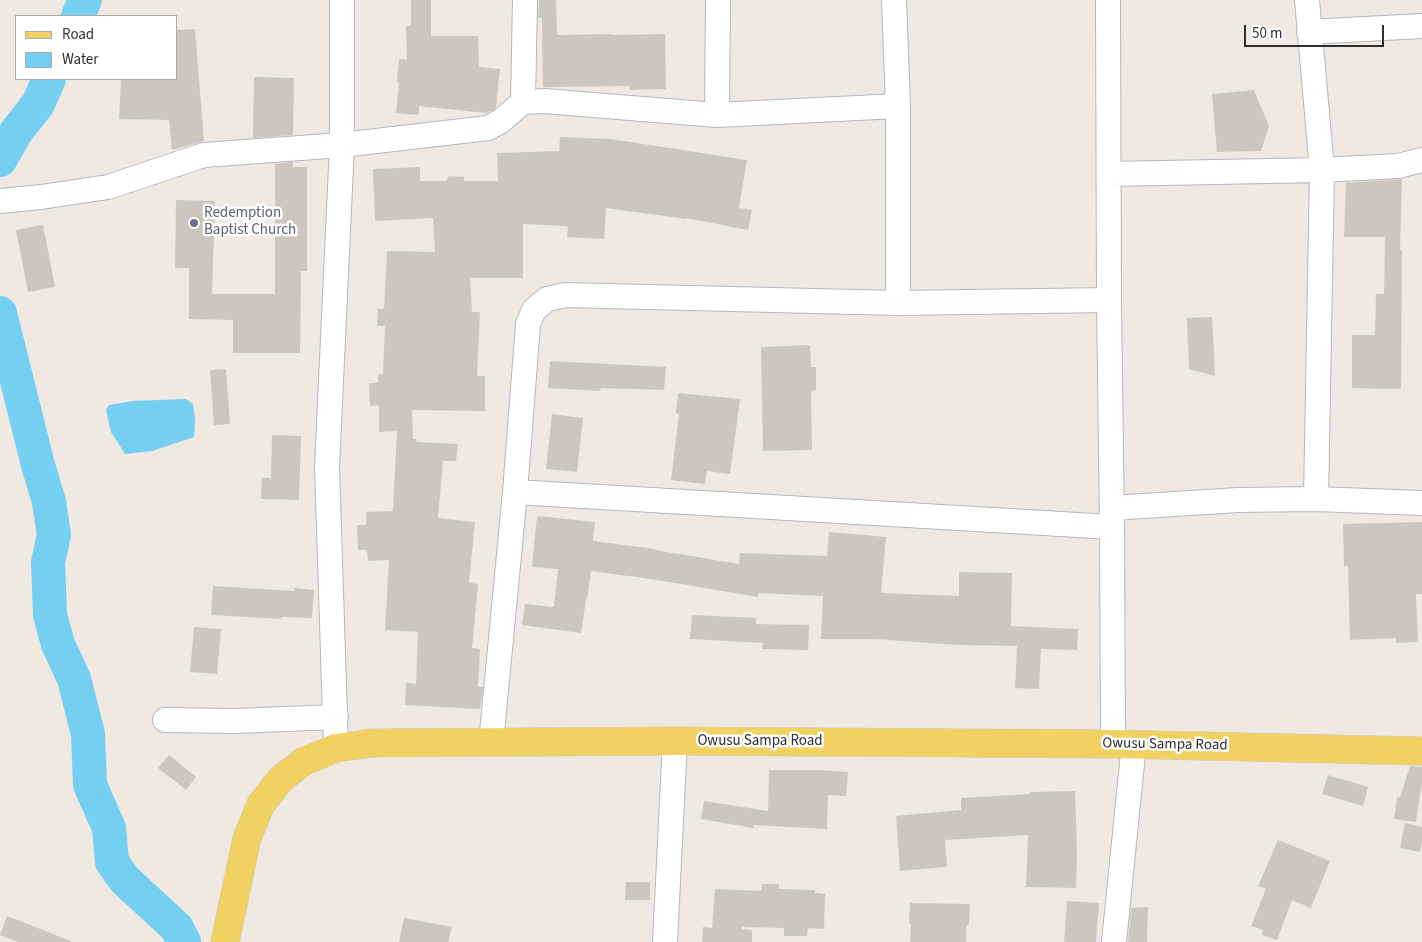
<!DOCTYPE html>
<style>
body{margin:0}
#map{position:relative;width:1422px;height:942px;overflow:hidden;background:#efe9e1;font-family:"Source Sans 3",sans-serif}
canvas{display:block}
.legend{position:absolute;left:15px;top:15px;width:162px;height:65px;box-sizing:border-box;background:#fff;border:1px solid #ababab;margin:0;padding:6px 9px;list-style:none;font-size:15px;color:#2e2e2e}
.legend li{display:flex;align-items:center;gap:10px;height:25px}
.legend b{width:25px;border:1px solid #ababab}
.scale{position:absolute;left:1244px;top:25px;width:140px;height:22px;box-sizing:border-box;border:2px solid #2e2e2e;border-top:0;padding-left:6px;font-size:15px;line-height:18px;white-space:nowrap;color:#2e2e2e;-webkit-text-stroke:4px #fff;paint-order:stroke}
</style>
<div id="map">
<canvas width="1422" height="942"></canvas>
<ul class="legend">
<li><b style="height:6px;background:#f2d163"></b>Road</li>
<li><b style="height:14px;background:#75cff0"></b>Water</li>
</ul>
<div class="scale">50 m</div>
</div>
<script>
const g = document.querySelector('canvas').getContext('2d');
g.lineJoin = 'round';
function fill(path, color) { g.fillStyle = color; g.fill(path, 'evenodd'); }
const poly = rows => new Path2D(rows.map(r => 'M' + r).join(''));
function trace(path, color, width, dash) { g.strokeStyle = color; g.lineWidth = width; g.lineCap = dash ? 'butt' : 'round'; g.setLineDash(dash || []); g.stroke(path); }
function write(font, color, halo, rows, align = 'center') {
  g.font = font + ' "Source Sans 3",sans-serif'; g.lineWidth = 5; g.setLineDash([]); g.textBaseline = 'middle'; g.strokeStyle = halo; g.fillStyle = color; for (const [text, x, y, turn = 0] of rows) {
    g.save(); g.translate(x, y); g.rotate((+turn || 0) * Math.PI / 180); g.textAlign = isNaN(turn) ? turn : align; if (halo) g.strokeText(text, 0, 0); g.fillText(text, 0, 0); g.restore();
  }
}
const water = poly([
 [186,399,193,404,195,420,194,437,152,451,125,454,111,432,106,410,109,405,133,401]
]);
const river = poly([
 [78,16,85,0],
 [0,160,16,132,38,104,49,79],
 [0,313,38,465,49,502,54,535,48,562,50,615,58,644,74,679,88,734,90,785,109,828,112,862,125,880,177,928,184,942]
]);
const building = poly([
 [411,0,431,0,431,36,478,36,479,67,500,69,496,107,493,110,486,113,419,106,419,115,396,113,399,82,397,82,399,59,407,60,406,26,411,26],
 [539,0,556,0,557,35,611,34,611,35,665,34,666,89,629,90,629,86,543,87,542,18,538,18],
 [195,29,204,141,172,150,169,120,119,119,121,79,176,79,176,30],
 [254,77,294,78,293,135,253,138],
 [1254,90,1269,126,1261,151,1217,152,1212,94],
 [560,137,611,139,747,160,739,208,752,210,748,230,686,218,686,219,606,208,604,239,567,237,568,227,563,226,523,224,523,278,470,278,472,312,480,312,477,376,485,376,485,411,412,410,413,439,417,439,416,442,458,444,456,461,443,461,438,518,475,522,469,583,478,584,472,648,480,649,478,687,483,687,480,709,405,705,406,683,416,684,418,632,385,630,389,560,368,561,367,550,358,550,357,525,366,525,366,512,393,511,397,431,379,432,379,405,370,406,369,383,378,383,378,374,383,374,385,326,377,326,378,309,384,309,387,251,435,252,433,218,375,221,373,169,420,167,420,181,447,181,448,176,464,177,464,181,498,181,497,153,559,151],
 [293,162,293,167,307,167,307,271,301,271,300,353,233,353,233,320,189,319,189,268,175,268,176,200,215,201,212,294,275,294,275,164],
 [1402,179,1400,250,1402,250,1401,389,1352,388,1352,335,1375,335,1376,294,1384,294,1385,237,1344,237,1346,183],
 [43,225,55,287,28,292,16,230],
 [1212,317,1215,376,1189,369,1187,318],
 [810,345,811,367,816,367,816,390,811,391,812,450,763,451,761,347],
 [550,361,666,367,664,390,601,388,600,391,548,388],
 [226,369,230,424,214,425,210,370],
 [678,393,740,399,730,474,707,471,705,484,671,480,679,414,676,413],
 [552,414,583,418,577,472,546,469],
 [272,435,301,436,299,500,261,499,262,478,271,478],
 [537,516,595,522,593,541,655,549,655,550,739,564,740,553,827,556,829,532,886,537,881,593,959,596,959,572,1012,573,1011,626,1078,629,1077,650,1041,649,1039,689,1015,688,1017,646,958,645,875,639,821,639,823,596,758,593,758,597,658,580,591,571,587,599,586,599,581,633,522,625,525,604,554,607,558,569,532,567],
 [1422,522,1422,594,1416,594,1418,642,1396,643,1396,638,1350,640,1348,566,1344,566,1343,524],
 [213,586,294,591,294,588,314,590,312,618,281,617,281,619,211,615],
 [692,615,756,618,756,624,809,625,808,650,762,649,763,643,690,639],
 [194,627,221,629,217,674,190,672],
 [169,755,196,777,186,790,158,768],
 [1410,766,1422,767,1422,786,1420,793,1416,822,1394,819,1397,797,1400,798],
 [769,770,821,770,848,772,846,796,828,795,827,829,754,825,754,828,701,819,704,801,768,811],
 [1328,775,1368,787,1363,806,1322,794],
 [1075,791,1077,854,1076,888,1026,887,1028,835,945,840,947,867,900,871,896,816,961,810,961,798,1030,794,1030,792],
 [1405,823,1422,827,1422,841,1420,852,1400,848],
 [1278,840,1330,861,1311,908,1292,900,1277,940,1262,935,1263,930,1251,926,1266,889,1258,886],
 [626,882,650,882,650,900,625,900],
 [762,884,779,884,779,889,815,890,815,893,825,894,824,929,808,928,807,936,784,936,784,928,742,927,742,929,752,930,752,942,702,942,703,927,712,928,715,889,762,891],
 [1067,901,1099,903,1096,942,1064,942],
 [910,903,970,904,969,925,966,925,966,942,910,942,911,924,909,924],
 [1148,907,1147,942,1128,942,1131,908],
 [7,916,71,941,71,942,18,942,0,935],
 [404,918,452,927,448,942,399,942]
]);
const minor = poly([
 [894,0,898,106,898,303],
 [1108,0,1109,300,1112,527,1113,744],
 [1309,32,1422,26],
 [523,102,525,0],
 [717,115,718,0],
 [1109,174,1322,170,1398,166,1422,160],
 [0,201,41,197,108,187,204,155,342,145,488,128,501,121,523,102,544,101,717,115,898,106],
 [515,492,1112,527],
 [1316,499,1422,503],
 [1112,508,1238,500,1316,499,1322,170,1307,0],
 [165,720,235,721,336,717],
 [491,743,515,492,528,324,534,310,547,299,565,295,898,303,1109,300],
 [336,748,327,467,342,145,342,0],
 [665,942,675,741],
 [1114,942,1134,744]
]);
const major = poly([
 [225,942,247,838,261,804,281,779,303,762,336,748,372,743,675,741,1113,744,1422,751]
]);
const markers = [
 [194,223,5,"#6b7280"]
];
const worshipNames = [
 ["Redemption",204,214],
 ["Baptist Church",204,231]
];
const streetNames = [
 ["Owusu Sampa Road",760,742],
 ["Owusu Sampa Road",1165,745,1]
];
fill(water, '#75cff0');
trace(river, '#75cff0', 34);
fill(building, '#cbc7bf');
trace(minor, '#b4b7c1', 26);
trace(major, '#c9c9c9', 29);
trace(minor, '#fff', 24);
trace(major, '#f2d163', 28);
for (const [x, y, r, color] of markers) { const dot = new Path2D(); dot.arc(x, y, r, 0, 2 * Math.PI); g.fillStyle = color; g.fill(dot); trace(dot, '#fff', 2); }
write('15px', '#5b616d', '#fff', worshipNames, 'left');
write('15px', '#2e2e2e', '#fff', streetNames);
</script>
